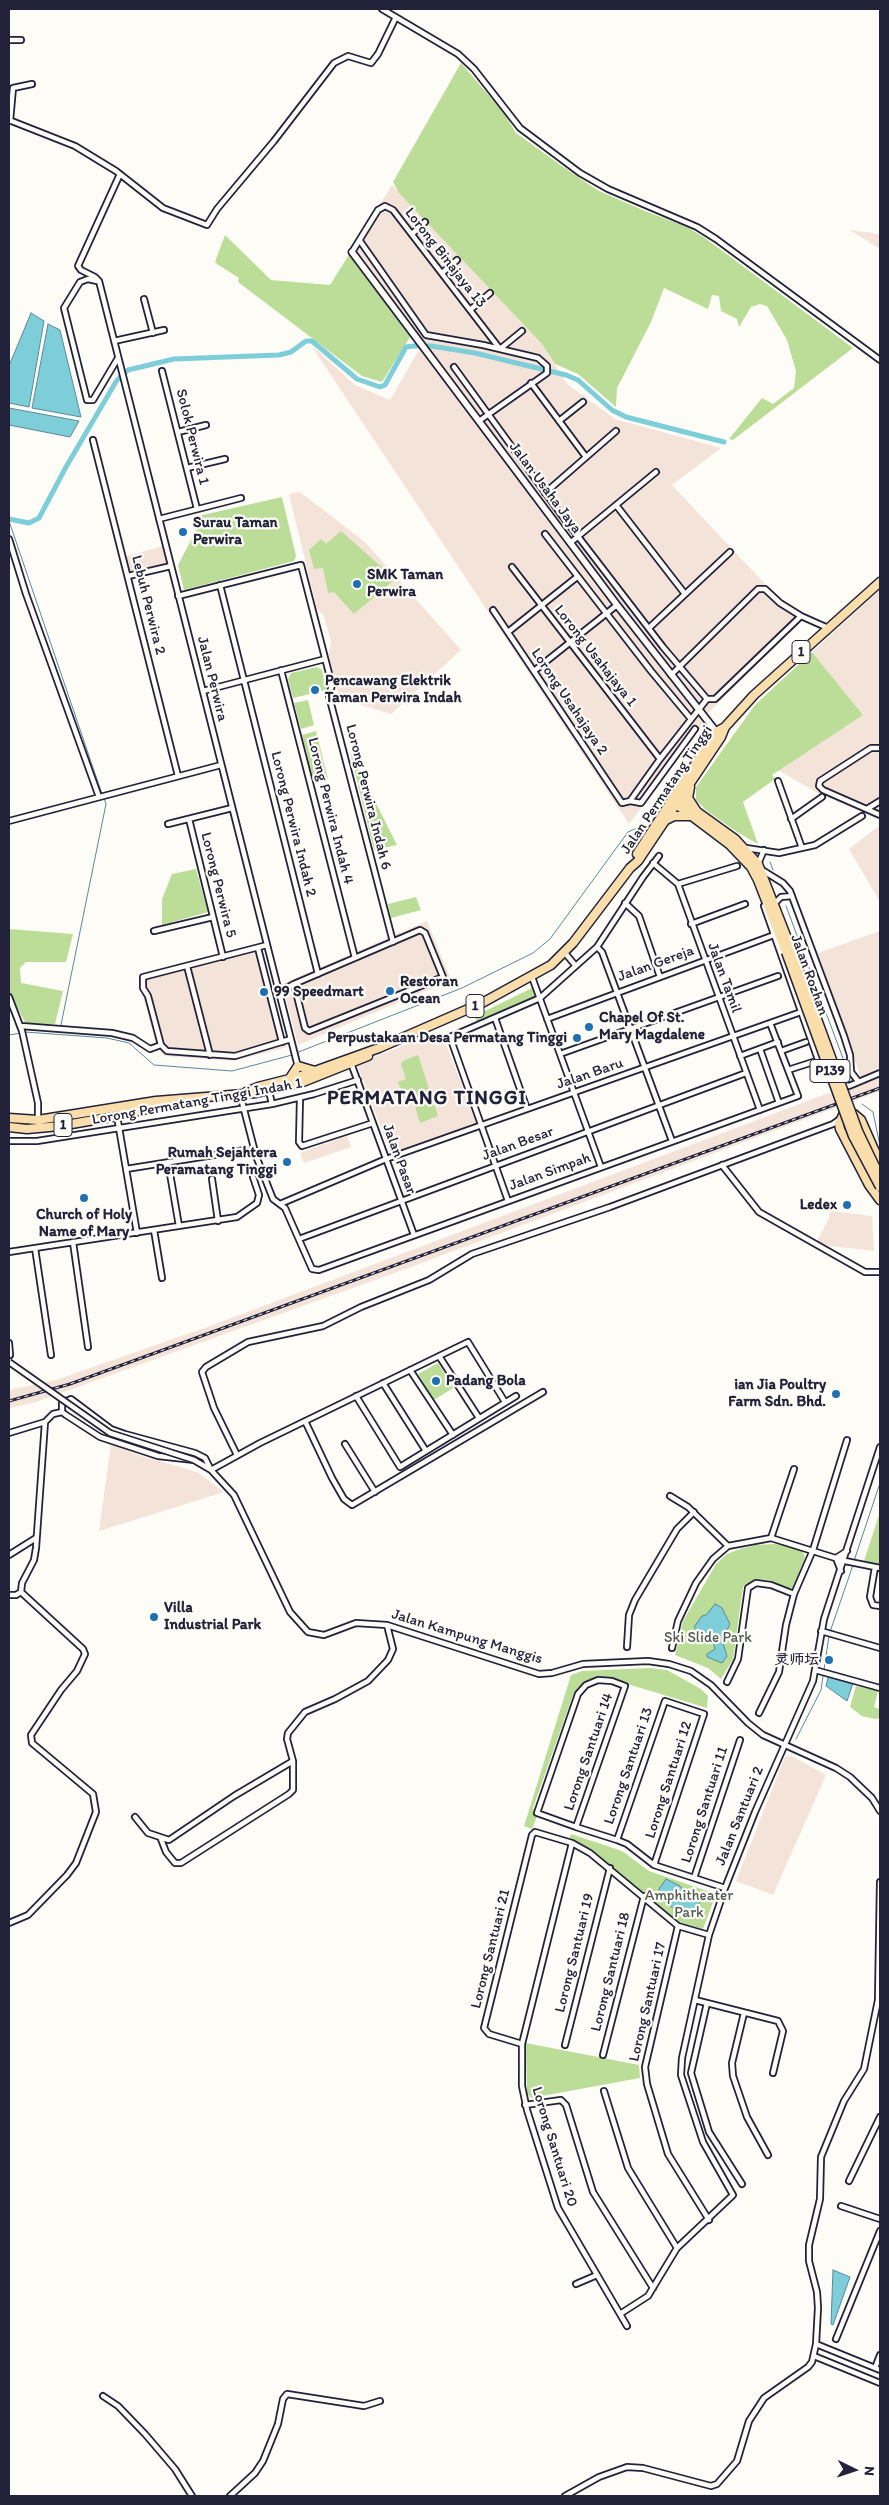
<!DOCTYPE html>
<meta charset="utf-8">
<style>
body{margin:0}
#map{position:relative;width:889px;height:2505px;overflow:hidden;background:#fdfcf7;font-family:Itim,sans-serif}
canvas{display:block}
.frame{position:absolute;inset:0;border:10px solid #22223b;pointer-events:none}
.north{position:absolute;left:829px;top:2445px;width:50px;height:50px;-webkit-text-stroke:4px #fdfcf7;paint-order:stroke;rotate:94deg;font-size:14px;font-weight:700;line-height:20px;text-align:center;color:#22223b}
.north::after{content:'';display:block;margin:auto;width:18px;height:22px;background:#22223b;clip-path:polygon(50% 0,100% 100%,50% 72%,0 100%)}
</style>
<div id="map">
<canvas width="889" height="2505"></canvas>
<div class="frame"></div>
<div class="north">N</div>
</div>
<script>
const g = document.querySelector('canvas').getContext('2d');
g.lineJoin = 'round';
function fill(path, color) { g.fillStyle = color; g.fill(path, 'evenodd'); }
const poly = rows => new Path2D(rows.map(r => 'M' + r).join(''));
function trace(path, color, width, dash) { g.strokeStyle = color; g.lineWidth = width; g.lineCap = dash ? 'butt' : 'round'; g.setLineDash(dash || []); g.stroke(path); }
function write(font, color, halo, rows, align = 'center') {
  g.font = font + ' Itim,"LXGW WenKai TC",sans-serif'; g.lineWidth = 4.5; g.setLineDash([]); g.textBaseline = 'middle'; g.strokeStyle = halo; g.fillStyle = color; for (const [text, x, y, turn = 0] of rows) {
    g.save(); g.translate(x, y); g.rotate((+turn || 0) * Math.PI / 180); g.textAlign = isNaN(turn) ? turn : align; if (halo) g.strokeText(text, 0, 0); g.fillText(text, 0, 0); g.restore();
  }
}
const built = poly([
 [392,185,542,344,567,384,615,419,721,448,672,485,780,600,806,616,706,715,702,726,629,824,311,345,355,385,390,400,419,350,350,253],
 [850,230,880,234,880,249],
 [300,492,365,542,461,650,391,714,339,698,329,655,331,642,324,616,317,609,289,494],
 [163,546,168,570,130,580,124,557],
 [880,590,880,820,818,793,778,770,863,715,812,652],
 [880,825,880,902,849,849],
 [427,921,451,980,298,1045,282,984],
 [880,931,880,1091,408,1268,36,1402,9,1408,9,1390,56,1380,213,1325,826,1094,851,1090,863,1084,818,953],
 [262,951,287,1047,234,1061,164,1056,156,1043,143,997,141,981],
 [441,1031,477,1125,391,1155,357,1064],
 [347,1136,351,1147,304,1163,300,1153],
 [830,1211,872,1216,874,1251,822,1245,817,1241,829,1218],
 [111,1444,138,1455,197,1472,224,1492,99,1531],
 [792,1756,826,1775,773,1895,736,1881,785,1757]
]);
const green = poly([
 [461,63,504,113,516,133,559,164,597,190,645,211,687,227,705,238,853,348,733,440,729,439,762,398,773,404,794,388,796,371,787,340,767,306,760,304,751,307,739,327,737,319,721,311,719,296,712,295,708,309,664,288,651,322,617,388,616,407,578,374,555,364,542,344,399,193,393,182],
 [225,235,271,280,330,285,350,253,410,337,382,382,362,376,238,282,239,278,217,264,215,262],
 [282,497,296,556,294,561,184,590,178,565,197,529,194,517],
 [341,531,395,579,354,614,334,592,328,593,323,568,314,569,309,550,321,539,326,544],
 [812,652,863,715,772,775,775,779,743,802,758,844,737,832,707,811,696,800,696,787,755,705],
 [317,667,322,670,327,690,321,691,319,685,309,688,310,694,293,698,288,679,291,673],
 [308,700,314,725,301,729,294,703],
 [316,731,328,779,314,782,302,735],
 [350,752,384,819,397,845,374,850],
 [196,869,208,912,162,925,162,899,172,874],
 [416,897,421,910,391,918,388,904],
 [9,929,73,934,66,962,26,962,20,968,21,983,63,991,55,1024,26,1024,9,991],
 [532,988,535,997,477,1024,475,1016],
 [418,1055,438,1116,420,1123,410,1090,401,1091,398,1082,406,1079,401,1064,403,1061],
 [438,1363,453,1388,434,1400,418,1374],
 [880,1512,880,1565,864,1561],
 [776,1544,802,1550,805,1557,793,1587,790,1589,769,1580,756,1579,743,1587,733,1659,721,1679,708,1668,675,1655,683,1621,716,1564,727,1554,740,1549,756,1545],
 [649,1668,667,1670,701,1689,708,1696,707,1708,604,1677,583,1683,573,1695,533,1808,537,1816,532,1829,524,1826,571,1675,582,1671],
 [856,1686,878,1691,874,1707,880,1709,880,1718,875,1719,862,1716,850,1707],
 [571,1834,622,1851,649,1871,716,1894,703,1929,679,1922,606,1862,569,1840],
 [526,2043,639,2065,640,2078,531,2098,527,2094]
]);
const water = poly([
 [31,313,44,321,29,407,9,403,9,366,31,313],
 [48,324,60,330,81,417,32,408,48,324],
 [9,408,79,421,70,437,9,425,9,408],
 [715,1604,722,1608,730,1624,722,1640,727,1656,722,1663,707,1657,707,1654,715,1649,714,1645,709,1636,699,1634,694,1627,702,1616,706,1615,715,1604],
 [828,1677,853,1683,847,1701,826,1686,828,1677],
 [666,1879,680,1886,685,1892,702,1894,705,1898,698,1904,698,1916,694,1918,688,1917,681,1909,674,1909,663,1900,659,1889,666,1879],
 [833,2270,850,2277,833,2325,831,2324,833,2270]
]);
const stream = poly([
 [9,521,102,794],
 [770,862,773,870],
 [786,906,844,1061],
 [61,1025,106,804,104,798],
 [25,1032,107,1038,129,1043,154,1065,232,1071,292,1055],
 [9,1035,21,1033],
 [296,1053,462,988,533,953,550,939,628,832,637,828,646,832],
 [862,1104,873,1112,880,1146],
 [854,1561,880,1483],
 [830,1632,853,1565],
 [796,1739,821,1690,829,1636]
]);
const canal = poly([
 [9,519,29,523,39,518,66,467,117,380,128,370,174,359,279,355,291,352,306,341,312,341,357,379,380,387,385,385,406,347,414,346,431,346,475,353,566,375,578,380,612,410,626,417,724,442]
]);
const minor = poly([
 [382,9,458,54,474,69,520,128,580,173,608,189,697,227,716,239,880,360],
 [9,40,21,40],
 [9,120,75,146,116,171,163,208,207,225,217,209,274,141,334,63,348,56,371,63,378,54,396,17],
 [10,121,13,88,32,84],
 [120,174,78,266,81,270,95,277,99,281,298,1067],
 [412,234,425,222],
 [360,241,426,335,483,345,538,358,547,366,547,373,479,421],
 [352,252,378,210,385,206,393,210,500,349,522,331],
 [442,273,457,260],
 [97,281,88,279,80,282,64,308,87,400,93,400,118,358],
 [144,299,153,333],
 [470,310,490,293],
 [114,341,164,330],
 [454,367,560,513,663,647,707,699],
 [162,371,197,509],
 [531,383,586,457],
 [559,421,583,402],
 [178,432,206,425],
 [93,440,178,776],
 [187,468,225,459],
 [545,493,616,431],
 [616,505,685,594],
 [159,519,241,498],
 [545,534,651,671,691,719],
 [9,539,26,594,99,797],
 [570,543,656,472],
 [512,567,660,759],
 [128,576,171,566],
 [220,585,318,974],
 [178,596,301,565,332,685,329,696,393,942],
 [493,610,622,803,630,801,660,759,707,699,715,699,801,616],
 [649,628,730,552],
 [508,632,577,577],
 [281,670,355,958],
 [534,671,617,605],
 [671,675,758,589,765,589,780,603,801,616,828,628],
 [203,691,325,659],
 [880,748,871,748,820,781,819,786,823,790,880,815],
 [778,781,802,848],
 [630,801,641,803,695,729],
 [867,809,880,801],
 [189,819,223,957],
 [791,819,822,797],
 [9,821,221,765],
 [168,824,232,808],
 [746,848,779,853,815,845,862,816],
 [653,863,678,884,760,1110],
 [758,864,764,850],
 [762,870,783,883,790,891,844,1036,850,1055,851,1072,858,1081],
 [678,884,737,866],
 [625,903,639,916,660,977],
 [775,903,781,897,792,896],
 [764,906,823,1074,833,1080],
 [691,924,745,904],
 [154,931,213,917],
 [267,945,143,977,143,988,148,996,161,1045,167,1051,235,1056,291,1039],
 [597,947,602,952,672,1141],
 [258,948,282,1042],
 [565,953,575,965],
 [187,966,210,1055],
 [532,977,601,1167],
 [279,992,294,984,420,930,425,933,443,977,309,1031,305,1028,294,984],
 [9,997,22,1031,38,1103,38,1120],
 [495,1018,527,1109],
 [547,1019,774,935],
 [21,1026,112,1033,133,1038,150,1049,161,1045],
 [760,1049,779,1103],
 [781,1051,806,1042],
 [560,1054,778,976],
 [740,1056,778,1042],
 [351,1063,414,1235],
 [788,1070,813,1062],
 [837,1079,845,1075,850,1068],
 [842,1085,849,1086,880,1073],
 [269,1091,272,1104],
 [240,1094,256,1156,273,1199,285,1208,312,1269,319,1270,798,1096,770,1023],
 [300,1098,299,1142,302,1146,373,1123],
 [117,1116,137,1233],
 [9,1141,37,1141,272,1104,314,1094,358,1080],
 [168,1162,179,1226],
 [722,1165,759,1212,865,1272,880,1272],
 [126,1169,245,1150],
 [212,1179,218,1221],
 [508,1201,450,1037,540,998,597,947,643,877,659,856],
 [280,1204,386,1159,801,1012],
 [154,1230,162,1278],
 [299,1239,746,1073],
 [73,1242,88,1347],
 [35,1248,51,1355],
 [9,1252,237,1217,257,1203,259,1195,253,1177],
 [9,1343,10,1355],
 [439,1356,479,1418],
 [410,1370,453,1435],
 [383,1383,426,1451],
 [356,1396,400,1467,516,1396],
 [305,1421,332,1478,344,1499,352,1505,543,1392],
 [9,1433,45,1422,53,1414,62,1412],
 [345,1444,375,1492],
 [237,1455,214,1408,202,1372,206,1367,248,1342,323,1326,361,1307,429,1280,472,1254,610,1207,833,1124,840,1119],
 [211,1470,205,1458,195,1453,125,1434,111,1429,71,1399,62,1403,62,1412,66,1415,100,1437,158,1456,194,1460,211,1470,234,1495,290,1612,308,1632,324,1635,356,1623,387,1625,539,1674,552,1673,583,1664,648,1661,669,1664,691,1671,711,1685,748,1723,763,1735,836,1768,850,1777,872,1798,880,1811],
 [211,1470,260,1443,468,1342,505,1402],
 [670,1496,688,1507,728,1546],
 [771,1538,794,1469],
 [9,1555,36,1538],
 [875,1567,870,1597,873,1605,880,1606],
 [841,1571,836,1558,847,1551],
 [9,1595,16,1595,21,1592],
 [821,1631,880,1648],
 [627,1647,629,1615,635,1600,677,1529,694,1512],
 [672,1648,678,1621,696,1583,713,1559,728,1546,771,1538,845,1561,880,1568],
 [815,1670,880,1688],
 [727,1682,738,1659,748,1588,756,1583,771,1585,794,1594],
 [759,1713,779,1672,786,1625,794,1594,813,1550,847,1440],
 [135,1817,148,1833,169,1840,234,1796,293,1761],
 [576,1827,625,1686,612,1681,598,1680,586,1685,578,1694,537,1813,576,1827,617,1840,627,1844,654,1865,725,1888],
 [161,1839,166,1852,175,1863,181,1863,289,1794,293,1790,293,1761,287,1739,288,1733,305,1712,335,1699,368,1681,388,1660,393,1649,387,1625],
 [617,1840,665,1701,704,1714,654,1865],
 [572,1843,522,2044,522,2086,527,2110,558,2208,627,2326],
 [694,1878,740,1740],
 [9,1923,28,1915,67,1875,76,1863,96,1812,93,1794,32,1743,31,1735,61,1690,77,1671,85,1654,83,1649,21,1592,22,1583,34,1560,36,1548,45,1422],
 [678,1926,645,2067,647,2084,668,2154,709,2220],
 [695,2000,778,2021,783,2031,773,2073],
 [707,2003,691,2073,709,2132,742,2184],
 [744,2013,732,2063,733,2076,747,2117,768,2155],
 [522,2044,489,2034,484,2028,532,1835,535,1832,572,1843,590,1853,678,1926,709,1935],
 [565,2045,610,1868],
 [603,2055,644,1896],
 [604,2091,628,2168,677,2248],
 [525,2105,561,2100,566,2105,593,2192,653,2288],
 [849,2181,880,2117],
 [841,2206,880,2219],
 [576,2284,597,2275],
 [620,2314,648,2296,677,2248,733,2195,703,2142,681,2075,682,2058,709,1935,725,1888,755,1812,813,1681,824,1619,880,1447],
 [836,2339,880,2231],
 [816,2344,880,2370],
 [814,2356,880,2383],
 [875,2368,880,2355],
 [103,2396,118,2406,145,2434,175,2469,192,2496],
 [230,2496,255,2473,263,2461,278,2424,283,2399,287,2394,364,2406,380,2401],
 [565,2496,599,2477,627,2467,643,2468,711,2486,717,2484,737,2461,749,2421,764,2398,808,2367,812,2362,816,2344,818,2308,817,2292,809,2261,809,2245,820,2199,821,2157,844,2101,864,2069,878,2000,880,1882]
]);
const tertiary = poly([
 [352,252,617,605,718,734]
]);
const primary = poly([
 [675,796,735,839,758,864,792,951],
 [672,801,729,844,751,867,758,880,786,952],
 [880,1163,861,1120,854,1114,843,1115,839,1124,840,1129,869,1185,880,1200]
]);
const trunk = poly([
 [690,787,688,798,697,812],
 [666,820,674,816,693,816],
 [637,854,716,732,725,727,754,695,880,582],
 [290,1078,298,1066,315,1071],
 [246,1092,258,1087,301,1076,379,1048,482,1003,551,965,573,943,630,868,638,861,721,737,725,727],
 [9,1118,38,1120,156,1101,256,1093,303,1082,368,1056],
 [9,1127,27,1129,60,1126,117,1116,172,1103]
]);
const rail = poly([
 [9,1401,70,1384,880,1088]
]);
const minorBridge = poly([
 [9,1362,110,1433,194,1460]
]);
const primaryBridge = poly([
 [792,951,858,1131,880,1177],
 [786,952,853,1136,880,1187]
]);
const markers = [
 [183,532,5,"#1f6fb2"],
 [357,584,5,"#1f6fb2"],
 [315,690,5,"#1f6fb2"],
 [390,991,5,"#1f6fb2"],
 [264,992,5,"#1f6fb2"],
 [589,1027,5,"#1f6fb2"],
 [577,1038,5,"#1f6fb2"],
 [287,1162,5,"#1f6fb2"],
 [84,1198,5,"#1f6fb2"],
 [847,1205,5,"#1f6fb2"],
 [436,1381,5,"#1f6fb2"],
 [836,1394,5,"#1f6fb2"],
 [154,1617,5,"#1f6fb2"],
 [829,1660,5,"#1f6fb2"]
];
const shields = [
 [801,652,18],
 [475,1006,18],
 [830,1071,40],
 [63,1125,18]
];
const shieldNames = [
 ["1",801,652],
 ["1",475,1006],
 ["P139",830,1071],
 ["1",63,1125]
];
const streetNames = [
 ["Lorong Binajaya 13",445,258,52],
 ["Solok Perwira 1",192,437,76],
 ["Jalan Usaha Jaya",545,488,53],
 ["Lebuh Perwira 2",148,605,76],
 ["Lorong Usahajaya 1",595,656,52],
 ["Jalan Perwira",212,679,76],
 ["Lorong Usahajaya 2",569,702,56],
 ["Jalan Permatang Tinggi",667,790,-56],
 ["Lorong Perwira Indah 6",368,797,76],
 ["Lorong Perwira Indah 4",330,811,76],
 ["Lorong Perwira Indah 2",293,824,76],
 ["Lorong Perwira 5",218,885,76],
 ["Jalan Gereja",656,964,-20],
 ["Jalan Rozhan",809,975,70],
 ["Jalan Tamil",724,978,70],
 ["Jalan Baru",590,1074,-19],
 ["Lorong Permatang Tinggi Indah 1",197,1102,-10],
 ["Jalan Besar",518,1144,-20],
 ["Jalan Pasar",399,1159,70],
 ["Jalan Simpah",550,1172,-20],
 ["Jalan Kampung Manggis",467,1637,17],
 ["Lorong Santuari 14",589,1752,-71],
 ["Lorong Santuari 13",629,1766,-71],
 ["Lorong Santuari 12",669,1780,-72],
 ["Lorong Santuari 11",705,1805,-72],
 ["Jalan Santuari 2",740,1816,-68],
 ["Lorong Santuari 21",491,1949,-76],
 ["Lorong Santuari 19",575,1953,-76],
 ["Lorong Santuari 18",611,1972,-76],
 ["Lorong Santuari 17",648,2002,-77],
 ["Lorong Santuari 20",554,2147,73]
];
const poiNames = [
 ["Surau Taman",193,523],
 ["Perwira",193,540],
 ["SMK Taman",367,575],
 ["Perwira",367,592],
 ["Pencawang Elektrik",325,681],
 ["Taman Perwira Indah",325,698],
 ["Restoran",400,982],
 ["Ocean",400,999],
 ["99 Speedmart",274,992],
 ["Chapel Of St.",599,1018],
 ["Mary Magdalene",599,1035],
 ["Perpustakaan Desa Permatang Tinggi",567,1038,"right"],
 ["Rumah Sejahtera",277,1153,"right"],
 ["Peramatang Tinggi",277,1170,"right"],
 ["Ledex",837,1205,"right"],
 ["Church of Holy",84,1215,"center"],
 ["Name of Mary",84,1232,"center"],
 ["Padang Bola",446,1381],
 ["ian Jia Poultry",826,1385,"right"],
 ["Farm Sdn. Bhd.",826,1402,"right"],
 ["Villa",164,1608],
 ["Industrial Park",164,1625],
 ["灵师坛",819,1660,"right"]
];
const parkNames = [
 ["Ski Slide Park",708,1638],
 ["Amphitheater",689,1896],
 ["Park",689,1913]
];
const districtNames = [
 ["PERMATANG TINGGI",427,1099]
];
fill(built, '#f4e3d9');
fill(green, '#bcdd97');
fill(water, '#7eced9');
trace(water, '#59899a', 1);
trace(stream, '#59899a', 1);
trace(canal, '#7eced9', 5);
trace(minor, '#22223b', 8);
trace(tertiary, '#22223b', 9);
trace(primary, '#22223b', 11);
trace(trunk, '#22223b', 11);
trace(minor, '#fdfcf7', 4.5);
trace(tertiary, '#fdfcf7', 5.5);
trace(primary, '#f9deab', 8);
trace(trunk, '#f9deab', 8);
trace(rail, '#22223b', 3);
trace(rail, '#fdfcf7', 1, [4]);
trace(minorBridge, '#22223b', 8, []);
trace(primaryBridge, '#22223b', 11, []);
trace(minorBridge, '#fdfcf7', 4.5);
trace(primaryBridge, '#f9deab', 8);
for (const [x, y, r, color] of markers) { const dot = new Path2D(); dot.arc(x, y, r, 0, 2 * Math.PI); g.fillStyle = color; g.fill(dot); trace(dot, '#fdfcf7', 2); }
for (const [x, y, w] of shields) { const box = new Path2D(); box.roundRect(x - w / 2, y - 11.5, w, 23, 4); g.fillStyle = '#fdfcf7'; g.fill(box); trace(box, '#22223b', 1); }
write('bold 14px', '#22223b', null, shieldNames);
write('15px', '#22223b', '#fdfcf7', streetNames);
write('bold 15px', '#22223b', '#fdfcf7', poiNames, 'left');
write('15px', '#505a57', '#fdfcf7', parkNames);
g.letterSpacing = '1px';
write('bold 20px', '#22223b', '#fdfcf7', districtNames);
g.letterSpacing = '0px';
</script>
